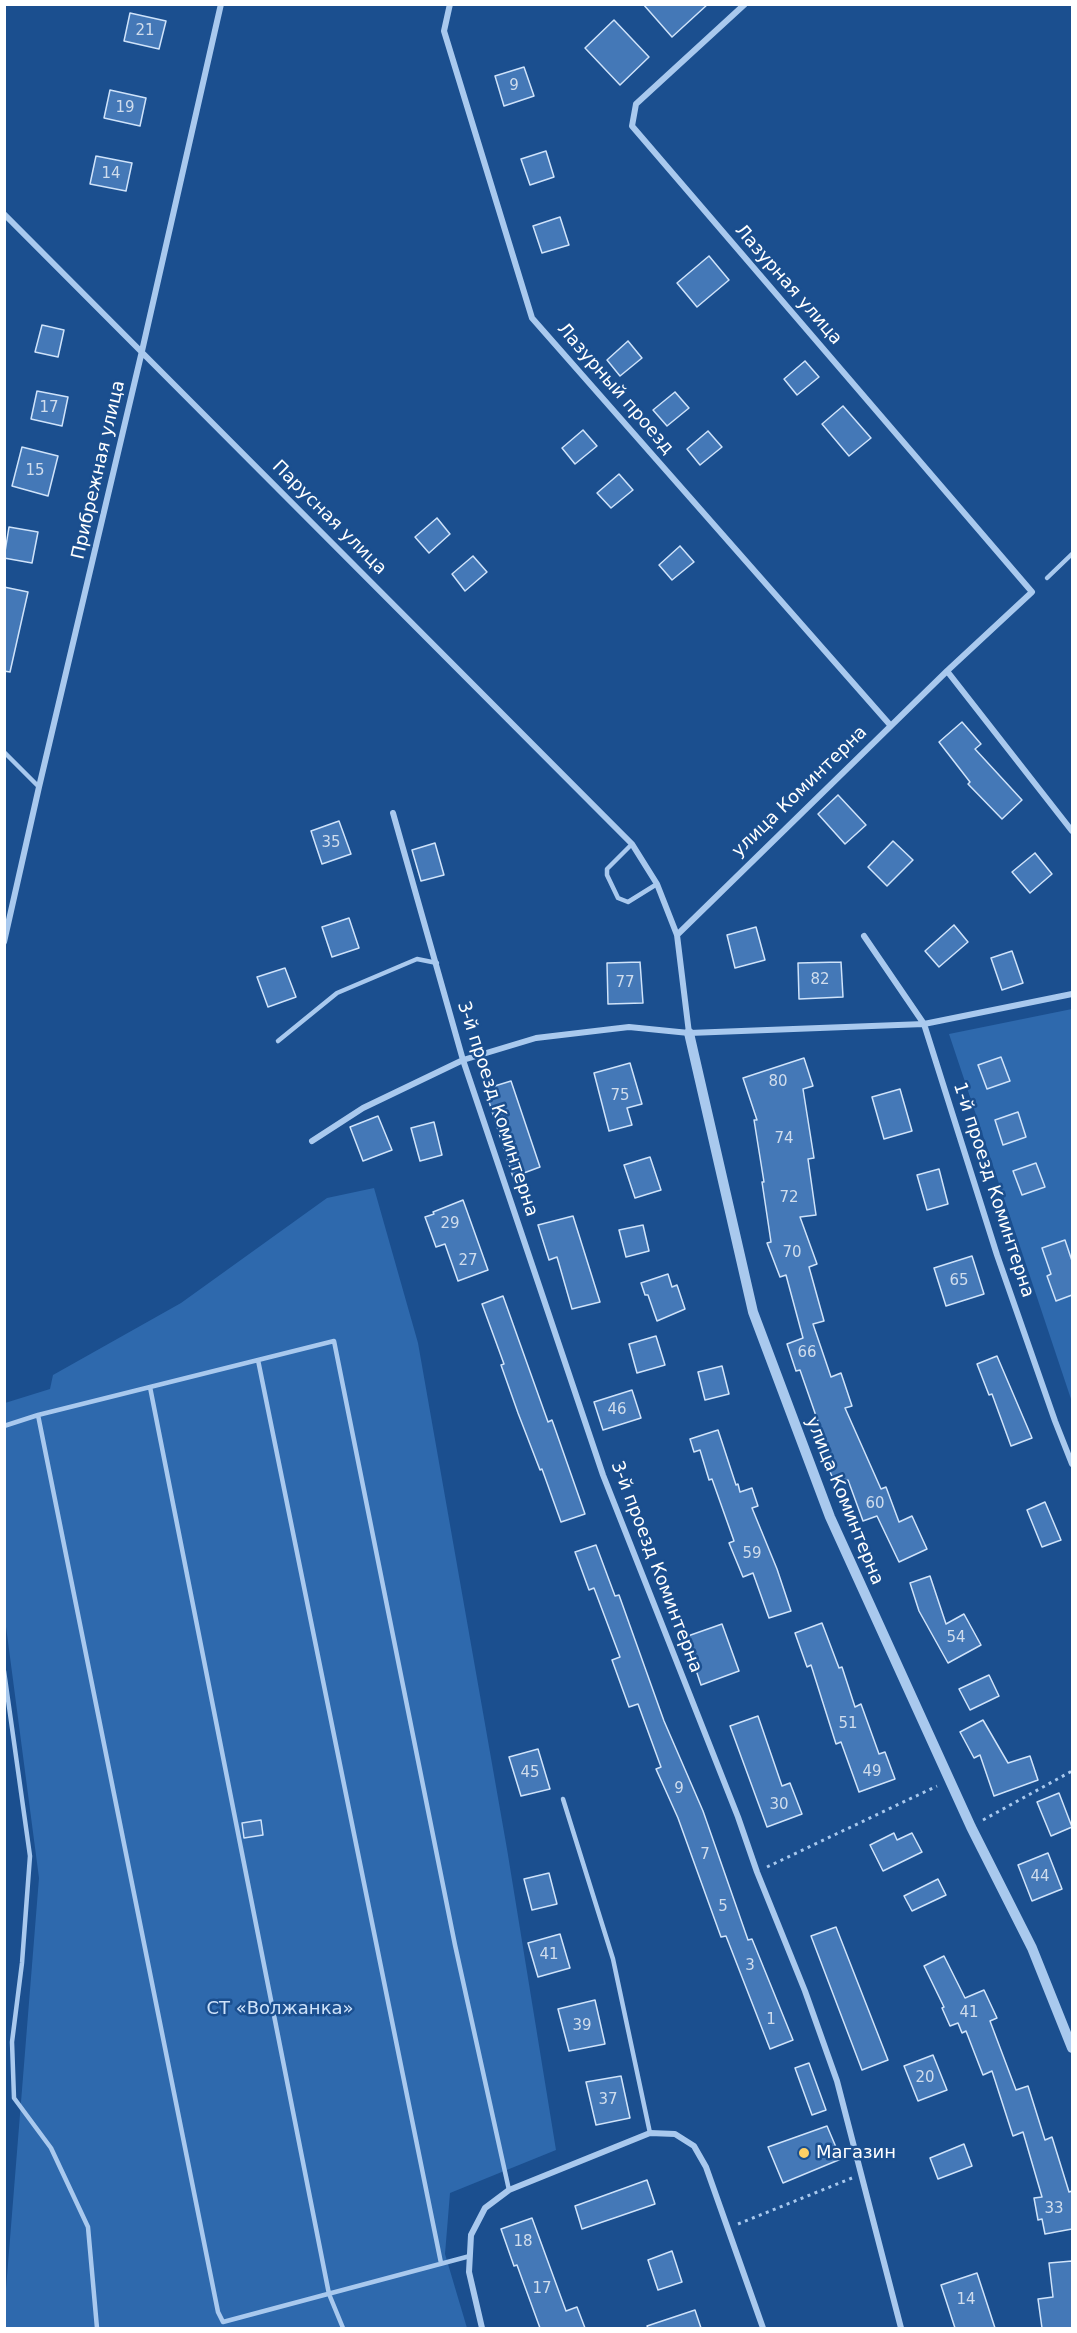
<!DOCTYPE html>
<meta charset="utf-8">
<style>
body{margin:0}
#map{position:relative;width:1077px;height:2333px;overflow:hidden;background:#1b4f8f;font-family:"DejaVu Sans",sans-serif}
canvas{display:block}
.frame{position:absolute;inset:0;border:6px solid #fff;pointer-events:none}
</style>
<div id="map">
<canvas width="1077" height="2333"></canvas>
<div class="frame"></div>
</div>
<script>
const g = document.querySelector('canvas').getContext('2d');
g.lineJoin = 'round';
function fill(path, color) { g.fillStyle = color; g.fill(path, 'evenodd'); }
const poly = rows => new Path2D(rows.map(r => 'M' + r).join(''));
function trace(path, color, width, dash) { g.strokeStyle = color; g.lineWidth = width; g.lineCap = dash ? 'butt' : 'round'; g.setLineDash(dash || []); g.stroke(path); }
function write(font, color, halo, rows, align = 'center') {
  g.font = font + ' "DejaVu Sans",sans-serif'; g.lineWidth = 5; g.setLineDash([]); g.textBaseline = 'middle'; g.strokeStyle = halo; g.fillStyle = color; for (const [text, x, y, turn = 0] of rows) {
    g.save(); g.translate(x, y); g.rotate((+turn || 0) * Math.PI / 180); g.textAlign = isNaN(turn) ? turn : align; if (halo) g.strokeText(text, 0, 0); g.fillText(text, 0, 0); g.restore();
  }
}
const green = poly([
 [1072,1009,1072,1402,949,1034],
 [374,1188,418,1343,507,1849,556,2150,450,2193,445,2254,467,2328,5,2328,5,2301,39,1878,5,1619,5,1403,50,1389,53,1375,181,1303,327,1198]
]);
const building = poly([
 [643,4,708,4,672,37,643,4],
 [130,13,166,21,159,49,124,41,130,13],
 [614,20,649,57,620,85,585,48,614,20],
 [524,67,534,96,504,106,495,76,524,67],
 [110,90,146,98,140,126,104,118,110,90],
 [546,151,554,177,530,185,521,159,546,151],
 [96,156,132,163,126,191,90,184,96,156],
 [560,217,569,245,542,253,533,226,560,217],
 [709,256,729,280,697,307,677,283,709,256],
 [42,325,64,330,58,357,35,352,42,325],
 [628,341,642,358,620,376,607,360,628,341],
 [805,361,819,377,797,395,784,379,805,361],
 [37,391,68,397,62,426,31,419,37,391],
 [675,392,689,408,667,426,653,410,675,392],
 [843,406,871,438,849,456,822,424,843,406],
 [583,430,597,446,575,464,562,448,583,430],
 [708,431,722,447,700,465,687,449,708,431],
 [22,447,58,456,48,496,12,486,22,447],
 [619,474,633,490,611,508,597,493,619,474],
 [437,518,450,534,429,553,415,537,437,518],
 [9,527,38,532,32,563,4,558,9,527],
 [680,546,694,562,672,580,659,565,680,546],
 [473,556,487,572,465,591,452,574,473,556],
 [4,587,28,592,10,672,4,671,4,587],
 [962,722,981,744,975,749,1022,800,1002,819,968,784,970,782,939,742,962,722],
 [838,795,866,825,845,844,818,814,838,795],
 [339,821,351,854,322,864,311,831,339,821],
 [893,841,913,860,887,886,868,867,893,841],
 [435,843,444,875,421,881,412,850,435,843],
 [1035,853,1052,874,1030,893,1012,872,1035,853],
 [349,918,359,948,332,957,322,927,349,918],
 [954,925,968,942,939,967,925,951,954,925],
 [756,927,765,960,735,968,727,935,756,927],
 [1012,951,1023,983,1002,990,991,958,1012,951],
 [640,962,643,1003,608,1004,607,963,640,962],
 [841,962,843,997,799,999,798,963,841,962],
 [285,968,296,997,268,1007,257,977,285,968],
 [1001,1057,1010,1081,987,1089,978,1065,1001,1057],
 [804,1058,813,1086,803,1089,814,1158,808,1159,816,1215,800,1217,817,1264,809,1267,824,1321,813,1324,831,1377,841,1373,852,1406,845,1408,881,1489,886,1487,899,1522,912,1516,927,1549,899,1562,877,1516,863,1521,848,1480,836,1485,815,1439,823,1436,800,1370,796,1371,787,1344,803,1338,786,1275,780,1277,767,1243,771,1242,762,1182,764,1182,754,1120,757,1120,743,1078,804,1058],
 [630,1063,642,1104,627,1108,632,1125,609,1131,594,1073,630,1063],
 [511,1081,540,1167,513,1177,485,1089,511,1081],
 [900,1089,912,1131,884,1139,872,1097,900,1089],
 [1018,1112,1026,1137,1003,1145,995,1120,1018,1112],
 [378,1116,392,1150,363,1161,350,1127,378,1116],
 [434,1122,442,1155,420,1161,411,1128,434,1122],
 [650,1157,661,1190,635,1198,624,1165,650,1157],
 [1036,1163,1045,1187,1022,1195,1013,1171,1036,1163],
 [939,1169,948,1204,927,1210,917,1175,939,1169],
 [463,1200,488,1270,458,1281,445,1244,436,1247,425,1217,434,1214,433,1212,463,1200],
 [573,1216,600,1302,572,1309,557,1257,549,1260,538,1225,573,1216],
 [643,1225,649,1251,626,1257,619,1230,643,1225],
 [1065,1240,1072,1261,1072,1295,1056,1301,1047,1276,1051,1274,1042,1248,1065,1240],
 [972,1256,984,1294,946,1306,934,1268,972,1256],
 [668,1274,672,1287,677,1285,685,1309,657,1321,648,1295,645,1295,641,1283,668,1274],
 [503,1296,548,1422,552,1420,585,1514,561,1522,542,1469,540,1470,518,1413,501,1365,504,1364,482,1304,503,1296],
 [656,1336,665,1365,637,1373,629,1344,656,1336],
 [997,1356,1032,1438,1011,1446,992,1394,989,1395,977,1364,997,1356],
 [722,1366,729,1394,705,1400,698,1372,722,1366],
 [632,1390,641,1418,603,1430,594,1402,632,1390],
 [718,1430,736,1485,738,1484,740,1492,752,1488,758,1506,752,1508,777,1569,791,1611,769,1618,753,1573,743,1577,729,1543,734,1541,712,1479,709,1480,700,1450,694,1452,690,1439,718,1430],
 [1045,1502,1061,1540,1042,1547,1027,1510,1045,1502],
 [596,1545,615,1596,619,1595,664,1721,703,1811,748,1940,752,1939,793,2040,770,2049,726,1936,721,1937,678,1818,656,1769,661,1767,638,1704,629,1707,612,1660,620,1657,594,1588,589,1590,575,1552,596,1545],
 [930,1576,946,1624,964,1614,981,1645,948,1663,919,1611,910,1583,930,1576],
 [822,1623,839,1668,842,1667,855,1707,861,1704,879,1754,885,1752,895,1779,859,1792,841,1742,836,1744,811,1665,807,1667,795,1633,822,1623],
 [722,1624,739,1671,701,1685,685,1637,722,1624],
 [989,1675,999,1696,970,1710,959,1689,989,1675],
 [758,1716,782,1786,790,1783,802,1814,767,1827,730,1726,758,1716],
 [983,1720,1008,1763,1030,1756,1038,1780,994,1796,980,1755,974,1758,960,1732,983,1720],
 [538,1749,550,1789,521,1796,509,1757,538,1749],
 [1059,1793,1072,1827,1051,1836,1037,1802,1059,1793],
 [261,1820,263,1835,244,1838,242,1823,261,1820],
 [894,1833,897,1840,912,1833,922,1852,883,1871,870,1845,894,1833],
 [1048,1853,1062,1889,1032,1901,1018,1865,1048,1853],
 [549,1873,557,1904,532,1910,524,1879,549,1873],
 [938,1879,946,1895,912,1911,904,1896,938,1879],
 [836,1927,888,2060,862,2070,811,1936,836,1927],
 [560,1934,570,1968,538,1977,528,1943,560,1934],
 [944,1956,965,1998,984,1990,997,2018,990,2021,1016,2090,1028,2086,1045,2140,1052,2137,1069,2192,1072,2191,1072,2229,1045,2234,1042,2219,1038,2220,1034,2198,1042,2197,1023,2132,1013,2136,992,2071,983,2075,966,2031,962,2033,958,2023,950,2026,942,2008,944,2007,924,1966,944,1956],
 [595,2000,605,2044,569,2051,558,2009,595,2000],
 [933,2055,947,2090,918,2101,904,2066,933,2055],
 [809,2063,826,2110,812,2115,795,2068,809,2063],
 [621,2076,630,2118,596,2125,586,2082,621,2076],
 [827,2126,841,2159,783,2183,768,2147,827,2126],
 [964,2144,972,2166,938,2179,930,2158,964,2144],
 [647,2180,655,2204,582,2229,575,2206,647,2180],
 [532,2218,566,2311,577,2307,585,2328,540,2328,517,2265,514,2266,501,2229,532,2218],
 [672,2251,682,2282,658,2290,648,2260,672,2251],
 [1072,2261,1072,2328,1042,2328,1038,2299,1053,2297,1049,2263,1072,2261],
 [977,2273,995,2328,955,2328,941,2285,977,2273],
 [695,2310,701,2328,648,2328,647,2326,695,2310]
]);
const path = poly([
 [983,1820,1072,1771],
 [767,1867,937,1786],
 [738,2224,852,2178]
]);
const service = poly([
 [1047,578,1072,554],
 [4,752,39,787],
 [632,844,607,869,607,875,618,898,628,902,657,884],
 [278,1041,337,993,417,959,437,963],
 [258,1360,441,2263],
 [150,1387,329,2294,343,2328],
 [4,1426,38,1415],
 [4,1671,30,1856,22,1963,12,2042,14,2098,51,2148,88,2227,97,2328],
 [563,1799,613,1959,650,2133],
 [470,2256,223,2322,218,2312,38,1415,334,1341,455,1945,509,2190]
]);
const minor = poly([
 [450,4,444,31,532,318,891,726],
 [4,214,632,844,657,884,677,935,689,1033],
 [947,671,1072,831],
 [393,813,463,1060,603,1475,738,1817,757,1872,805,1991,837,2081,901,2328],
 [677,935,947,671,1032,592,632,126,636,104,745,4],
 [864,936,924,1024,997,1255,1055,1421,1072,1464],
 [4,942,39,787,142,351,221,4],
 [312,1141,363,1108,463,1060,536,1038,629,1027,689,1033,924,1024,1072,994],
 [482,2328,469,2272,471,2235,485,2208,509,2190,650,2133,675,2134,694,2146,706,2167,763,2328]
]);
const tertiary = poly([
 [689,1033,753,1312,830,1517,971,1827,1032,1948,1072,2048]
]);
const markers = [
 [804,2153,6,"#ffd166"]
];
const numberNames = [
 ["21",145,31],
 ["9",514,86],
 ["19",125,108],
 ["14",111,174],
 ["17",49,408],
 ["15",35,471],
 ["35",331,843],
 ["82",820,980],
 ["77",625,983],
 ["80",778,1082],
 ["75",620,1096],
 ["74",784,1139],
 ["72",789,1198],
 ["29",450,1224],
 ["70",792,1253],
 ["27",468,1261],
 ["65",959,1281],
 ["66",807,1353],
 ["46",617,1410],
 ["60",875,1504],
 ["59",752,1554],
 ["54",956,1638],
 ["51",848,1724],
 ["49",872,1772],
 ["45",530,1773],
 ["9",679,1789],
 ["30",779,1805],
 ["7",705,1855],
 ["44",1040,1877],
 ["5",723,1907],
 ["41",549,1955],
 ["3",750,1966],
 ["41",969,2013],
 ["1",771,2020],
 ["39",582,2026],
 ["20",925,2078],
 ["37",608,2100],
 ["33",1054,2209],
 ["18",523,2242],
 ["17",542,2289],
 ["14",966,2300]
];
const streetNames = [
 ["Лазурная улица",788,285,49],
 ["Лазурный проезд",615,389,49],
 ["Прибрежная улица",99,470,-77],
 ["Парусная улица",329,518,45],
 ["улица Коминтерна",800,792,-44],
 ["3-й проезд Коминтерна",497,1109,72],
 ["1-й проезд Коминтерна",993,1190,72],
 ["улица Коминтерна",844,1501,68],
 ["3-й проезд Коминтерна",656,1567,69]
];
const parkNames = [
 ["СТ «Волжанка»",280,2009]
];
const poiNames = [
 ["Магазин",816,2153]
];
fill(green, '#2e69ad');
fill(building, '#4478b7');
trace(building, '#cfe3fa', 1.5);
trace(path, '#a9c9ee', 3, [3, 4.5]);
trace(service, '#a9c9ee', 4.5);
trace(minor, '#a9c9ee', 6);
trace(tertiary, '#a9c9ee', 10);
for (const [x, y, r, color] of markers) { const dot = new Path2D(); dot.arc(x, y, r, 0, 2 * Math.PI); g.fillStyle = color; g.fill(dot); trace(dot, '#1b4f8f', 2); }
write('15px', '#d0dded', null, numberNames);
write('18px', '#fff', '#1b4f8f', streetNames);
write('18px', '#cfe3fa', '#1b4f8f', parkNames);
write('18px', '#fff', '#1b4f8f', poiNames, 'left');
</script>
